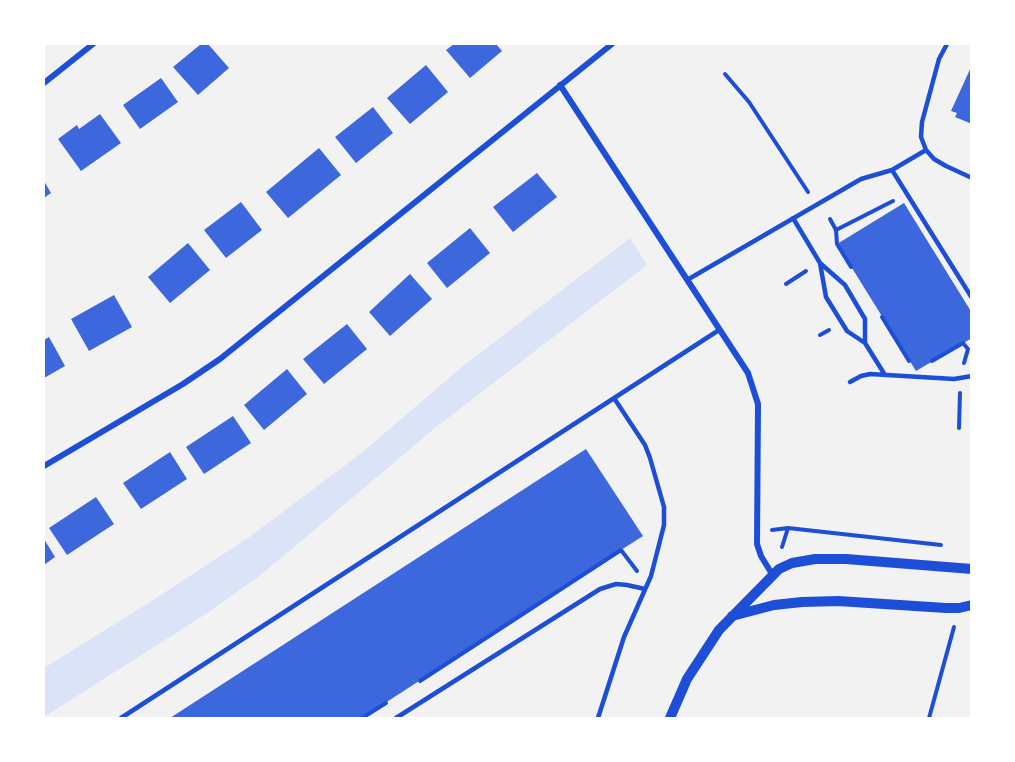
<!DOCTYPE html>
<style>
body{margin:0}
#map{position:relative;width:1015px;height:762px;overflow:hidden;background:#f2f2f2;font-family:"Open Sans",sans-serif}
canvas{display:block}
.frame{position:absolute;inset:0;border:45px solid #fff;pointer-events:none}
</style>
<div id="map">
<canvas width="1015" height="762"></canvas>
<div class="frame"></div>
</div>
<script>
const g = document.querySelector('canvas').getContext('2d');
g.lineJoin = 'round';
function fill(path, color) { g.fillStyle = color; g.fill(path, 'evenodd'); }
const poly = rows => new Path2D(rows.map(r => 'M' + r).join(''));
function trace(path, color, width, dash) { g.strokeStyle = color; g.lineWidth = width; g.lineCap = dash ? 'butt' : 'round'; g.setLineDash(dash || []); g.stroke(path); }
const green = poly([
 [630,238,647,265,435,428,262,574,209,612,44,717,44,668,147,604,248,538,360,454,463,366]
]);
const building = poly([
 [201,44,208,44,229,68,198,95,173,67],
 [454,44,496,44,502,51,470,78,446,50],
 [426,65,448,92,410,124,387,98],
 [972,65,972,124,955,117,957,113,951,111],
 [161,78,178,102,140,129,123,105],
 [373,107,393,133,356,163,335,137],
 [100,114,121,143,81,171,58,139,77,125,79,129],
 [319,148,341,175,288,218,266,192],
 [537,173,557,197,513,232,493,207],
 [44,181,51,193,44,198],
 [241,202,262,230,226,258,204,230],
 [904,203,972,313,972,338,916,371,837,244],
 [470,228,490,253,447,288,427,263],
 [188,243,210,270,170,303,148,277],
 [410,274,432,299,390,336,369,312],
 [114,295,132,327,89,351,71,319],
 [347,324,367,349,324,384,303,359],
 [49,337,65,366,44,378,44,340],
 [287,369,307,394,264,430,244,405],
 [233,416,251,443,204,474,186,447],
 [586,449,643,536,621,550,362,718,170,718],
 [170,452,187,479,141,509,123,483],
 [96,497,114,524,67,555,49,528],
 [44,539,55,557,44,565]
]);
const path = poly([
 [725,74,749,102,808,192],
 [830,219,836,230,893,201],
 [836,230,837,244,851,267],
 [786,284,806,271],
 [882,317,909,361],
 [820,335,829,330],
 [932,361,963,343,968,349,964,363],
 [959,428,960,393],
 [772,530,788,528,941,545],
 [782,547,788,528],
 [420,681,621,550,637,571],
 [362,718,386,703],
 [929,718,954,627]
]);
const service = poly([
 [947,44,939,59,922,122,921,137,926,150,934,159,946,166,972,178],
 [892,170,972,298],
 [793,218,820,263,845,285,865,319,865,343],
 [820,263,826,297,847,331,865,343,885,375],
 [687,280,861,179,892,170,926,150],
 [850,382,861,376,870,374,954,379,972,376],
 [121,718,719,330],
 [396,718,600,589,616,584,627,585,645,589],
 [598,718,624,637,651,576,664,525,664,507,650,458,645,445,614,398]
]);
const minor = poly([
 [44,83,93,44],
 [560,85,748,373,758,404,757,544,761,556,772,574],
 [44,466,183,384,220,359,612,44]
]);
const tertiary = poly([
 [732,616,774,605,802,602,838,601,946,608,959,608,972,605],
 [670,718,687,679,719,630,779,569,792,563,815,559,846,559,972,569]
]);
fill(green, '#dbe4f7');
fill(building, '#3d67dc');
trace(path, '#1d4ed8', 4);
trace(service, '#1d4ed8', 4.5);
trace(minor, '#1d4ed8', 6);
trace(tertiary, '#1d4ed8', 10);
</script>
